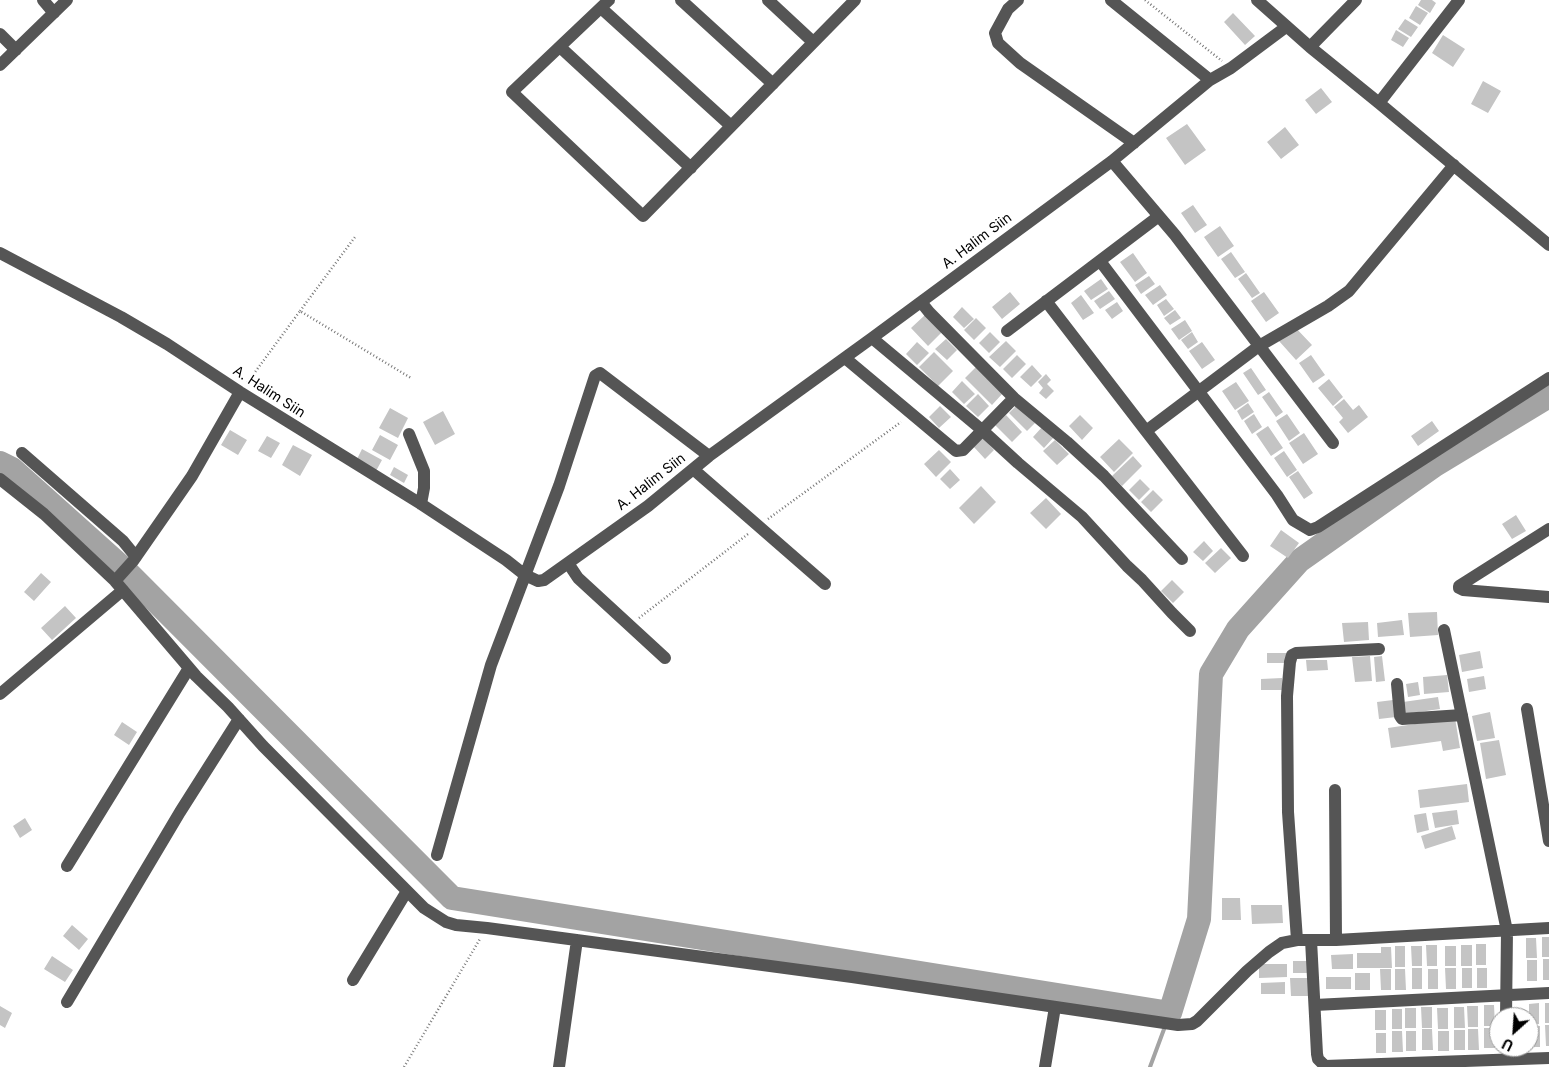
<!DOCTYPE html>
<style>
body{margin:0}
#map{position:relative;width:1549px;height:1067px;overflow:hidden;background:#fff;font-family:Inter,sans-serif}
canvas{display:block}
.north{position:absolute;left:1489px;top:1007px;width:50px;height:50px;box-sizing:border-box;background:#fff;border:1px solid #999;border-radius:50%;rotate:206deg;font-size:14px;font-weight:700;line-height:20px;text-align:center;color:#000}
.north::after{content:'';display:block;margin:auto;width:18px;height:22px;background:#000;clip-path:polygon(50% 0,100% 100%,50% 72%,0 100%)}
</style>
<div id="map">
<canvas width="1549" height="1067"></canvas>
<div class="north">U</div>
</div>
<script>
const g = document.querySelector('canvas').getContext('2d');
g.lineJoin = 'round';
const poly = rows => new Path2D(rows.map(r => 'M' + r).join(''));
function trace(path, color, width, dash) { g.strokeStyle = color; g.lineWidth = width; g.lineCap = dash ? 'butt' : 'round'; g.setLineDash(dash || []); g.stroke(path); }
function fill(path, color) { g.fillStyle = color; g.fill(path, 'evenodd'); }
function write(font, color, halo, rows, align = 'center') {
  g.font = font + ' Inter,sans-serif'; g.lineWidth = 4; g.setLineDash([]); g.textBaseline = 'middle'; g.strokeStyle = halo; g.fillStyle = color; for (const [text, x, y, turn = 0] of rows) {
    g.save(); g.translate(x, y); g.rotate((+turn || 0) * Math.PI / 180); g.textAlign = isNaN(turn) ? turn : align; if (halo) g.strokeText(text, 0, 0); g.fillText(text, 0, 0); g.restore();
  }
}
const stream = poly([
 [1150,1067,1170,1013]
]);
const river = poly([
 [0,463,12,469,127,572,452,898,1170,1013,1199,919,1211,674,1238,629,1299,561,1435,465,1549,396]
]);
const building = poly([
 [1421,0,1432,0,1436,3,1430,13,1418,5],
 [1416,6,1428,13,1420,25,1409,18],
 [1233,13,1255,36,1245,45,1224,22],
 [1405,19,1418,27,1411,37,1398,29],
 [1396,30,1409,38,1403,47,1391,40],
 [1443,35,1465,49,1453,67,1432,53],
 [1483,81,1501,91,1488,113,1471,104],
 [1321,88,1332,102,1316,114,1305,100],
 [1187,124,1206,150,1185,165,1166,138],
 [1285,127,1299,145,1281,159,1267,142],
 [1193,205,1207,225,1195,233,1181,213],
 [1220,226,1234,246,1218,257,1204,237],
 [1231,252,1245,272,1235,278,1221,259],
 [1133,253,1147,273,1135,282,1120,262],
 [1246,273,1260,293,1252,298,1238,279],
 [1149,276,1155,284,1141,294,1135,285],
 [1101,279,1108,289,1091,300,1084,291],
 [1160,285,1167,295,1153,305,1145,295],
 [1109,291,1115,299,1100,309,1094,301],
 [1010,292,1020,304,1002,319,992,307],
 [1264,292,1279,313,1266,322,1251,301],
 [1081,295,1094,313,1083,320,1071,303],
 [1166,299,1174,309,1164,316,1157,305],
 [1117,302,1123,311,1112,319,1105,310],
 [962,307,974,319,964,328,953,317],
 [1175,310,1181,318,1170,325,1164,318],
 [925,315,942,332,928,346,911,328],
 [976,318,986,328,974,340,964,330],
 [1185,320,1192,331,1179,340,1171,329],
 [1294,326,1312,345,1296,360,1279,341],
 [990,332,1000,342,989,353,979,343],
 [1192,332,1198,342,1188,349,1181,340],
 [946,339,957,350,947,360,935,349],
 [1006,341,1016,351,1000,367,989,357],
 [917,342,929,353,917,365,906,354],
 [1202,342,1215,360,1202,369,1189,351],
 [934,352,953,371,938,386,919,367],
 [1017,355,1026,364,1012,378,1003,369],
 [1311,355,1325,375,1313,383,1299,363],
 [1032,365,1042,376,1031,387,1020,377],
 [977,366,1003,393,992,405,965,378],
 [1251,368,1266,390,1258,395,1243,373],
 [1046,374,1051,380,1047,384,1054,391,1046,399,1039,393,1043,388,1038,382],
 [1329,379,1343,397,1333,406,1318,388],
 [962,381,975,394,964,404,952,392],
 [1236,382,1249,401,1235,410,1222,391],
 [1269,392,1283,412,1276,417,1262,397],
 [978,394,989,406,978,417,966,406],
 [1344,399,1353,410,1359,405,1368,417,1348,433,1339,422,1343,418,1334,407],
 [1248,403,1254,412,1242,420,1237,411],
 [1017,405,1035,423,1027,431,1009,413],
 [940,406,951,417,939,428,929,417],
 [390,408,408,418,398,438,379,428],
 [443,411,455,434,435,445,423,422],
 [1254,414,1262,427,1252,434,1244,421],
 [1287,414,1300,433,1289,441,1276,421],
 [1006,415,1022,432,1012,442,995,425],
 [1080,415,1093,428,1082,440,1069,426],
 [1432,421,1439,431,1418,446,1411,436],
 [1043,426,1054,437,1044,448,1033,437],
 [1268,426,1283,448,1271,456,1256,434],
 [230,430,247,440,238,455,221,445],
 [1304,433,1318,454,1303,464,1289,443],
 [380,435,398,445,390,460,372,450],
 [267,436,280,443,271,458,258,451],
 [982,437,994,450,985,459,973,446],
 [1119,439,1133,453,1114,472,1100,457],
 [1055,440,1069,454,1057,465,1043,451],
 [293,445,312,455,300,476,282,465],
 [362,449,382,460,376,471,356,461],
 [939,450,951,462,936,477,924,464],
 [1284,451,1297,470,1287,477,1274,458],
 [1133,456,1142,466,1122,486,1112,476],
 [394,467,408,475,404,483,390,475],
 [950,469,960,480,950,489,940,479],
 [1298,471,1313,493,1304,499,1289,477],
 [1140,479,1150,489,1139,500,1129,490],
 [981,486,996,502,974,524,959,508],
 [1153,490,1163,500,1151,512,1141,502],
 [1046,498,1061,514,1046,529,1030,513],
 [1516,515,1526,531,1512,539,1502,524],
 [1281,530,1299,543,1288,558,1270,546],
 [1204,541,1213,551,1203,561,1193,552],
 [1221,548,1231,558,1215,573,1205,563],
 [41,573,51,582,34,601,24,592],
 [1172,580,1184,592,1173,603,1161,591],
 [65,606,76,618,52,640,41,628],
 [1437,612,1438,635,1410,637,1408,613],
 [1402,620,1404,635,1378,637,1377,623],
 [1368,622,1369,640,1344,642,1342,623],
 [1480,651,1483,668,1462,672,1459,655],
 [1267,653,1286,653,1286,663,1267,663],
 [1370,656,1372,681,1355,682,1352,657],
 [1382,656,1385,681,1376,682,1374,657],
 [1306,660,1327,660,1328,670,1307,671],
 [1447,675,1449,692,1424,694,1423,677],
 [1484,676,1486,689,1469,692,1467,679],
 [1282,678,1283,690,1261,690,1261,679],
 [1418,682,1420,695,1408,697,1406,684],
 [1438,697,1440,709,1405,714,1403,702],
 [1393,700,1396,717,1379,719,1377,702],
 [1490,712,1495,738,1477,741,1472,716],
 [1455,718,1460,748,1443,751,1441,741,1391,748,1388,728],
 [122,722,137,732,129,745,114,735],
 [1499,740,1506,775,1486,779,1480,743],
 [1467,784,1469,802,1420,808,1418,790],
 [1457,810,1459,824,1435,828,1432,813],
 [1426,813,1429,830,1417,833,1414,815],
 [25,818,32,830,20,838,13,826],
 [1452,826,1456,839,1425,849,1421,836],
 [1222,898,1240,898,1241,920,1222,920],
 [1251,905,1282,905,1283,923,1252,924],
 [72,925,88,939,79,950,63,936],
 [1542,937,1549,937,1549,957,1542,957],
 [1526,938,1536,938,1537,958,1526,958],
 [1476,944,1486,944,1486,965,1476,965],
 [1426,945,1437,945,1437,966,1427,966],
 [1461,945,1472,945,1472,966,1461,966],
 [1395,946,1405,946,1405,967,1395,967],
 [1411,946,1422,946,1422,966,1412,966],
 [1445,946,1456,946,1456,966,1445,966],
 [1381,947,1391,947,1392,968,1357,968,1357,953,1381,953],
 [1353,954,1353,969,1332,969,1331,955],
 [52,956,73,970,65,982,44,969],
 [1543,959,1549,959,1549,980,1543,980],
 [1527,960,1537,960,1537,981,1527,981],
 [1293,961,1310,961,1310,973,1293,973],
 [1259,964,1287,964,1287,977,1259,978],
 [1412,968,1422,968,1422,989,1412,989],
 [1445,968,1456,968,1456,989,1446,989],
 [1462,968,1472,968,1472,988,1462,988],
 [1477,968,1487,968,1487,988,1477,988],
 [1380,969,1391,969,1391,990,1381,990],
 [1395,969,1405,969,1406,990,1395,990],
 [1428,969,1438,969,1438,989,1428,989],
 [1355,973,1370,973,1370,990,1355,990],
 [1326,977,1351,977,1351,989,1326,989],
 [1290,978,1309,978,1310,996,1291,996],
 [1285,982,1285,994,1261,994,1261,983],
 [1539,1003,1539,1024,1529,1024,1529,1004],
 [1545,1003,1549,1003,1549,1023,1545,1023],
 [1484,1005,1494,1005,1495,1026,1484,1026],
 [0,1006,12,1013,5,1028,0,1025],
 [1467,1006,1478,1006,1478,1027,1468,1027],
 [1421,1007,1432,1007,1432,1028,1422,1028],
 [1454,1007,1464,1007,1465,1028,1454,1028],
 [1405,1008,1416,1008,1416,1028,1405,1028],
 [1437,1008,1448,1008,1448,1029,1438,1029],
 [1392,1009,1402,1009,1402,1029,1392,1029],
 [1375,1010,1386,1010,1386,1030,1375,1030],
 [1545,1025,1549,1025,1549,1046,1546,1046],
 [1529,1026,1540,1026,1540,1047,1529,1047],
 [1484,1028,1495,1028,1495,1048,1484,1048],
 [1422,1029,1432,1029,1433,1050,1422,1050],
 [1468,1029,1478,1029,1479,1050,1468,1050],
 [1454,1030,1465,1030,1465,1050,1454,1050],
 [1392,1031,1402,1031,1403,1052,1392,1052],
 [1406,1031,1416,1031,1416,1051,1406,1051],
 [1438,1031,1449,1031,1449,1051,1438,1051],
 [1376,1033,1386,1033,1386,1053,1376,1053]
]);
const path = poly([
 [1145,0,1222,61],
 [300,311,355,237],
 [247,383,300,311,411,378],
 [768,519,901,422],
 [639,618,748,534],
 [404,1067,480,939]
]);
const minor = poly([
 [43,0,54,13],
 [609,0,512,92,643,216,855,0],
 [681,0,773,84],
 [768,0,813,42],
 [1018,0,1008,9,995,33,998,43,1020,63,1134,143],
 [1111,0,1210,80],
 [1257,0,1310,47,1379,103,1549,245],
 [601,8,731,126],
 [0,34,16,50],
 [560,47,691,168],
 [1310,47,1356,0],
 [0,65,67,0],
 [1379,103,1459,0],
 [1112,161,1175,235,1333,443],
 [0,253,121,317,167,344,240,392,421,504,506,560,525,575,538,581,544,580,648,506,709,456,872,338,1112,161,1210,80,1231,68,1286,27],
 [1100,261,1277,495,1293,520,1310,530,1318,527,1549,378],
 [1046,301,1146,431,1259,346,1328,306,1349,291,1454,165],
 [921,302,929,312,1014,398,1067,442,1104,476,1182,559],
 [1007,331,1159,216],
 [872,338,982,430,1018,463,1082,517,1127,566,1142,580,1172,613,1190,631],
 [845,358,956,451,963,450,1014,398],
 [1146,431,1243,556],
 [409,434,424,471,424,488,421,504],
 [22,453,123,541,136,557],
 [693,469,825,584],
 [0,479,44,514,115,581,196,676,228,707,263,746,424,908,446,922,456,925,487,928,852,977,1178,1025,1192,1024,1197,1021,1247,971,1269,952,1282,943,1297,940],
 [1549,529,1459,586,1459,588,1463,590,1549,597],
 [568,563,578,578,665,658],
 [115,581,133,561,174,502,192,476,240,392],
 [1444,630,1507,931,1506,1017],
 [1379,649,1296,653,1292,655,1290,662,1287,696,1288,812,1297,940,1336,940,1549,928],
 [1397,684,1400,716,1402,719,1462,715],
 [0,694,123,590],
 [1527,709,1549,841],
 [1335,790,1336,940],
 [437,855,491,665,559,486,595,376,600,373,709,456],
 [67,866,189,668],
 [1311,940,1317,1054,1318,1059,1325,1066,1549,1058],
 [353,980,407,891],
 [67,1002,180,812,239,719],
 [1315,1005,1549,993],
 [559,1067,577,940],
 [1045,1067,1055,1007]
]);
const streetNames = [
 ["A. Halim Siin",977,241,-37],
 ["A. Halim Siin",269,392,33],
 ["A. Halim Siin",651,482,-38]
];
trace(stream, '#a3a3a3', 4);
trace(river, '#a3a3a3', 24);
fill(building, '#c4c4c4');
trace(path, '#777', 2.5, [1, 2.5]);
trace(minor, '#555', 12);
write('14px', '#000', '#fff', streetNames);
</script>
